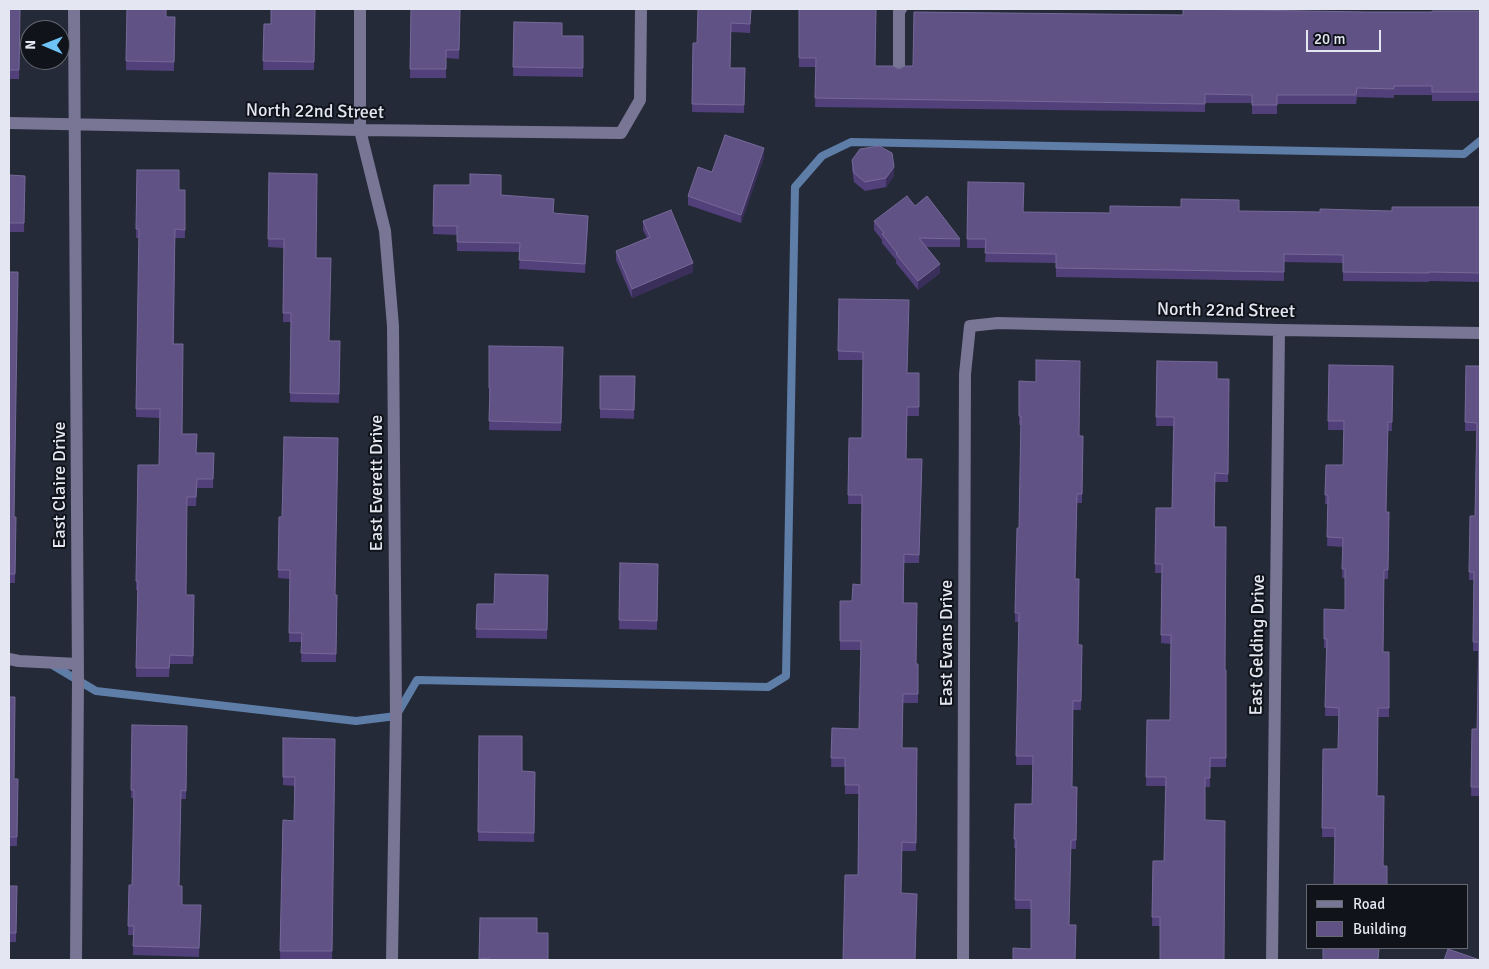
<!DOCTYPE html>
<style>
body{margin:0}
#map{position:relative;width:1489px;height:969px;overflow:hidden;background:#252a39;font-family:Signika,sans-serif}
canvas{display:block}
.frame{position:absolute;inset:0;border:10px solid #e4e7f2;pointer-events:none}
.legend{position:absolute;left:1306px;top:884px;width:162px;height:65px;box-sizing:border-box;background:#10131a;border:1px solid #656870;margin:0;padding:6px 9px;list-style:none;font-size:15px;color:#e4e7f2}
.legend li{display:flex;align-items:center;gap:10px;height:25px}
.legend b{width:25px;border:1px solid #656870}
.north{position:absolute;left:20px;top:20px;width:50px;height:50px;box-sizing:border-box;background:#10131a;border:1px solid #656870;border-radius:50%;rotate:271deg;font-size:14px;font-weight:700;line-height:20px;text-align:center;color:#e4e7f2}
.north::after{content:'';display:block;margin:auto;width:18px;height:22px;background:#6ec2f4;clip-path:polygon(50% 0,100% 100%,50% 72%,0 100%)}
.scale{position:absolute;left:1306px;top:30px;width:75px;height:22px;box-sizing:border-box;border:2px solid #e4e7f2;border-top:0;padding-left:6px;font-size:15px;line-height:18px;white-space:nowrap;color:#e4e7f2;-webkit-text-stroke:4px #10131a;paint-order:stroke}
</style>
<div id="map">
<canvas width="1489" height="969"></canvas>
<div class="frame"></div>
<ul class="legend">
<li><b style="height:6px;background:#797594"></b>Road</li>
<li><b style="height:14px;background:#615286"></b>Building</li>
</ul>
<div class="north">N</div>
<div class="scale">20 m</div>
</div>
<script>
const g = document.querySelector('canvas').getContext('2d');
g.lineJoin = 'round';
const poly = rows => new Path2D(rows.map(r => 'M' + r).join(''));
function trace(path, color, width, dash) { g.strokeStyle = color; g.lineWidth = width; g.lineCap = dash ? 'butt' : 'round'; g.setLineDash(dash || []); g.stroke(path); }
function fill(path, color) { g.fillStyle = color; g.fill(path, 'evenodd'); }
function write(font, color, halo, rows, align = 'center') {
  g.font = font + ' Signika,sans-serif'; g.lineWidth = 4; g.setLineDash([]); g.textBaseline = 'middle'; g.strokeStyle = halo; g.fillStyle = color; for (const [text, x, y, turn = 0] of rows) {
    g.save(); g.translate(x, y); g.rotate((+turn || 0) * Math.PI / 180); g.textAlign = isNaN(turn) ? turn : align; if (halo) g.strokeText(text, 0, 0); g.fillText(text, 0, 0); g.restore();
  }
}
const stream = poly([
 [54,666,96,691,356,721,396,716,417,680,768,687,786,676,795,187,822,156,851,142,1464,154,1480,141]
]);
const minor = poly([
 [74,9,78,680,76,960],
 [360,9,360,130,385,231,393,326,396,716,392,960],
 [899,70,899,11,901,9],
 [9,123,360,130,621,133,640,100,641,9],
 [9,659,19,661,78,664],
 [963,960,965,374,970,326,998,323,1279,330,1480,333],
 [1272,960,1279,330]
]);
const wall = poly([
 [9,9,20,9,19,79,9,79],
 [127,9,166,17,175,17,174,71,126,70],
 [315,9,314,70,263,70,264,24,271,24],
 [411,9,460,9,459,59,446,58,446,78,410,78],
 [751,9,750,33,731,32,730,68,745,68,744,113,692,112,693,43,697,43],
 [799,9,875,66,899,69,1183,15,1367,12,1432,12,1480,11,1480,101,1432,101,1432,95,1394,95,1394,98,1357,97,1356,104,1277,104,1277,114,1252,114,1252,103,1205,103,1205,112,815,107,816,67,799,67],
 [514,22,562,36,583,36,583,77,513,76],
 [764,157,741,223,688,205,688,196,712,172],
 [852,160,894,176,886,187,865,191,854,182,852,169],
 [137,170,179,190,185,190,185,238,175,238,174,344,182,434,197,453,214,453,213,488,197,488,196,506,187,506,186,595,194,595,193,664,170,664,169,677,136,677,138,590,136,590,136,581,159,465,160,418,136,417,139,238,136,238],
 [269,173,316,258,329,341,340,341,339,403,290,402,291,322,283,322,284,248,268,247],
 [9,175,25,176,24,232,9,232],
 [968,182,1023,212,1110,213,1239,211,1320,212,1392,211,1480,207,1480,282,1429,281,1429,282,1343,281,1343,263,1284,262,1284,281,1056,277,1056,263,985,262,986,248,967,248],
 [434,185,501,195,554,208,553,213,588,225,585,273,519,269,520,252,457,251,457,235,433,234],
 [915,206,960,239,960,247,926,247,940,273,918,290,896,263,896,260,882,243,882,240,874,230,874,221],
 [643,221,693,272,632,298,616,260,616,251,647,238,643,230],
 [9,272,14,517,16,517,15,583,9,583],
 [839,299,908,373,919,382,919,416,907,416,906,459,922,468,919,563,904,563,904,603,916,664,918,664,918,703,903,703,902,748,917,748,916,851,902,851,901,893,915,960,858,875,859,794,845,794,845,767,831,767,832,728,859,729,861,650,840,650,840,641,852,601,861,585,862,504,848,504,849,438,862,438,863,360,838,360],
 [489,346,563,347,561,431,489,430,490,397,489,397],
 [1157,361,1217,379,1229,379,1228,482,1215,482,1215,527,1225,670,1226,670,1226,767,1210,767,1210,787,1205,787,1160,926,1152,926,1153,861,1164,861,1165,786,1146,786,1147,720,1170,720,1171,644,1161,643,1162,573,1155,573,1156,508,1172,508,1173,426,1156,426],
 [1329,365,1393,366,1392,431,1388,431,1386,512,1389,512,1388,579,1384,579,1383,652,1389,652,1389,717,1378,717,1377,796,1383,866,1387,885,1335,837,1322,837,1323,749,1338,749,1339,716,1325,716,1326,648,1324,648,1324,609,1345,610,1345,578,1342,578,1343,547,1327,546,1328,504,1325,504,1326,465,1343,465,1344,430,1328,430],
 [1466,366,1480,366,1480,796,1471,796,1472,729,1477,729,1478,651,1473,651,1474,580,1469,580,1469,572,1475,516,1476,431,1465,431],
 [600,376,635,376,634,419,600,418],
 [1019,381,1036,382,1079,436,1083,436,1082,503,1077,503,1075,579,1078,645,1082,645,1081,710,1073,710,1072,787,1077,787,1076,849,1071,849,1031,949,1031,909,1015,909,1016,848,1014,848,1015,804,1032,804,1033,765,1016,765,1019,622,1015,622,1015,613,1019,528,1021,425,1019,425],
 [279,517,335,595,337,595,336,662,301,662,302,642,289,642,290,579,278,578],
 [620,563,658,564,657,630,619,629],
 [548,575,547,639,476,638,477,604,494,604],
 [9,697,14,779,18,779,17,846,9,846],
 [132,725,187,726,186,799,181,799,179,886,182,905,201,905,199,957,133,955,133,935,128,935,129,885,132,885,134,798,131,798],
 [479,736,522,771,535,772,534,842,478,841],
 [283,738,335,739,332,960,280,959,283,820,294,821,294,786,283,785],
 [9,886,17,886,16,942,9,942],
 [480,918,537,933,548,960,479,960]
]);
const shadedWall = poly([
 [764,148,764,157,741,223,741,215],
 [894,167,894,176,886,187,886,178],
 [588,216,588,225,585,273,585,264],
 [693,263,693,272,632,298,632,289],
 [940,264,940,273,918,290,918,281]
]);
const building = poly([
 [9,9,20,9,19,70,9,70,9,9],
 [127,9,166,9,166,17,175,17,174,62,126,61,127,9],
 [271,9,315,9,314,62,263,61,264,24,271,24,271,9],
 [411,9,460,9,459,50,446,50,446,69,410,69,411,9],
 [698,9,751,9,750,24,731,23,730,68,745,68,744,105,692,104,693,43,697,43,698,9],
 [799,9,876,9,875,66,893,66,899,69,905,66,913,66,914,12,1183,15,1183,9,1367,12,1432,12,1432,11,1480,11,1480,92,1432,92,1432,86,1394,86,1394,89,1357,88,1356,95,1277,95,1277,105,1252,105,1252,95,1205,94,1205,104,815,98,816,58,799,58,799,9],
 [514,22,562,23,562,36,583,36,583,68,513,67,514,22],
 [725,135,764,148,741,215,688,196,698,167,712,172,725,135],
 [879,146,892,153,894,167,886,178,865,182,854,173,852,160,860,149,879,146],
 [137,170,179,170,179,190,185,190,185,230,175,229,173,344,183,344,182,434,197,434,196,453,214,453,213,479,197,479,196,497,187,497,186,595,194,595,193,656,170,655,169,668,136,668,138,581,136,581,138,465,159,465,160,409,136,409,139,229,136,229,137,170],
 [269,173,317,174,316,258,331,258,329,341,340,341,339,394,290,393,291,313,283,313,284,239,268,239,269,173],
 [470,174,501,175,501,195,554,199,553,213,588,216,585,264,519,260,520,243,457,242,457,226,433,226,434,185,470,185,470,174],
 [9,175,25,176,24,223,9,223,9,175],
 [968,182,1024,183,1023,212,1110,213,1110,206,1181,207,1181,199,1239,200,1239,211,1320,212,1320,209,1392,211,1392,207,1480,207,1480,273,1429,272,1429,273,1343,272,1343,255,1284,254,1284,272,1056,268,1056,254,985,253,986,239,967,239,968,182],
 [907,196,915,206,927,196,960,239,919,238,940,264,918,281,896,254,897,253,882,234,884,233,874,221,907,196],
 [671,210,693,263,632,289,616,251,650,237,643,221,671,210],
 [9,272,18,272,14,517,16,517,15,574,9,574,9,272],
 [839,299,909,300,907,373,919,373,919,407,907,407,906,459,922,459,919,555,904,554,903,603,917,603,916,664,918,664,918,694,903,694,902,748,917,748,916,843,902,842,901,893,917,894,915,960,843,960,845,875,858,875,859,785,845,785,845,758,831,758,832,728,859,729,861,641,840,641,840,601,852,601,853,584,861,585,862,495,848,495,849,438,862,438,863,352,838,351,839,299],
 [489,346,563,347,561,423,489,421,490,388,489,388,489,346],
 [1036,360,1080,361,1079,436,1083,436,1082,494,1077,494,1075,579,1079,579,1078,645,1082,645,1081,701,1073,701,1072,787,1077,787,1076,840,1071,840,1069,925,1076,925,1075,960,1013,960,1013,948,1031,949,1031,900,1015,900,1016,839,1014,839,1015,804,1032,804,1033,756,1016,756,1019,613,1015,613,1017,528,1019,528,1021,416,1019,416,1019,381,1036,382,1036,360],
 [1157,361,1217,362,1217,379,1229,379,1228,474,1215,473,1214,527,1226,527,1225,670,1226,670,1226,758,1210,758,1210,778,1205,778,1205,820,1225,821,1224,960,1160,960,1160,917,1152,917,1153,861,1164,861,1166,777,1146,777,1147,720,1170,720,1171,635,1161,635,1162,564,1155,564,1156,508,1172,508,1174,417,1156,417,1157,361],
 [1329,365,1393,366,1392,422,1388,422,1386,512,1389,512,1388,570,1384,570,1383,652,1389,652,1389,708,1378,708,1377,796,1384,796,1383,866,1387,866,1387,885,1334,885,1335,828,1322,828,1323,749,1338,749,1339,708,1325,707,1327,639,1324,639,1324,609,1345,610,1345,569,1342,569,1343,538,1327,537,1328,495,1325,495,1326,465,1343,465,1344,421,1328,421,1329,365],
 [1466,366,1480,366,1480,787,1471,787,1472,729,1477,729,1479,642,1473,642,1474,572,1469,572,1470,516,1475,516,1477,423,1465,422,1466,366],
 [600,376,635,376,634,410,600,409,600,376],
 [284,437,338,438,335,595,337,595,336,654,301,653,302,633,289,633,290,570,278,570,279,517,282,517,284,437],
 [620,563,658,564,657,621,619,620,620,563],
 [495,574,548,575,547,630,476,629,477,604,494,604,495,574],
 [9,697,15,697,14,779,18,779,17,837,9,837,9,697],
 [132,725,187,726,186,791,181,790,179,886,182,886,182,905,201,905,199,948,133,946,134,926,128,926,129,885,132,885,134,790,131,790,132,725],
 [479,736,522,736,522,771,535,772,534,833,478,832,479,736],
 [283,738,335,739,332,951,280,951,283,820,294,821,295,777,283,777,283,738],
 [9,886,17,886,16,933,9,933,9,886],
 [480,918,537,918,537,933,548,933,548,960,490,960,490,958,479,959,480,918],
 [1323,948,1379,948,1378,960,1323,960,1323,948],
 [1448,949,1480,960,1444,960,1448,949]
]);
const streetNames = [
 ["North 22nd Street",315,112,1],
 ["North 22nd Street",1226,311,1],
 ["East Everett Drive",377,483,-90],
 ["East Claire Drive",60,485,-90],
 ["East Evans Drive",947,643,-90],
 ["East Gelding Drive",1258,645,-89]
];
trace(stream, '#5e7ea8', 8);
trace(minor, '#797594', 12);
fill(wall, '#514079');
fill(shadedWall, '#392f5a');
fill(building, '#615286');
trace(building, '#756997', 1);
write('18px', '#e4e7f2', '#10131a', streetNames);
</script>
